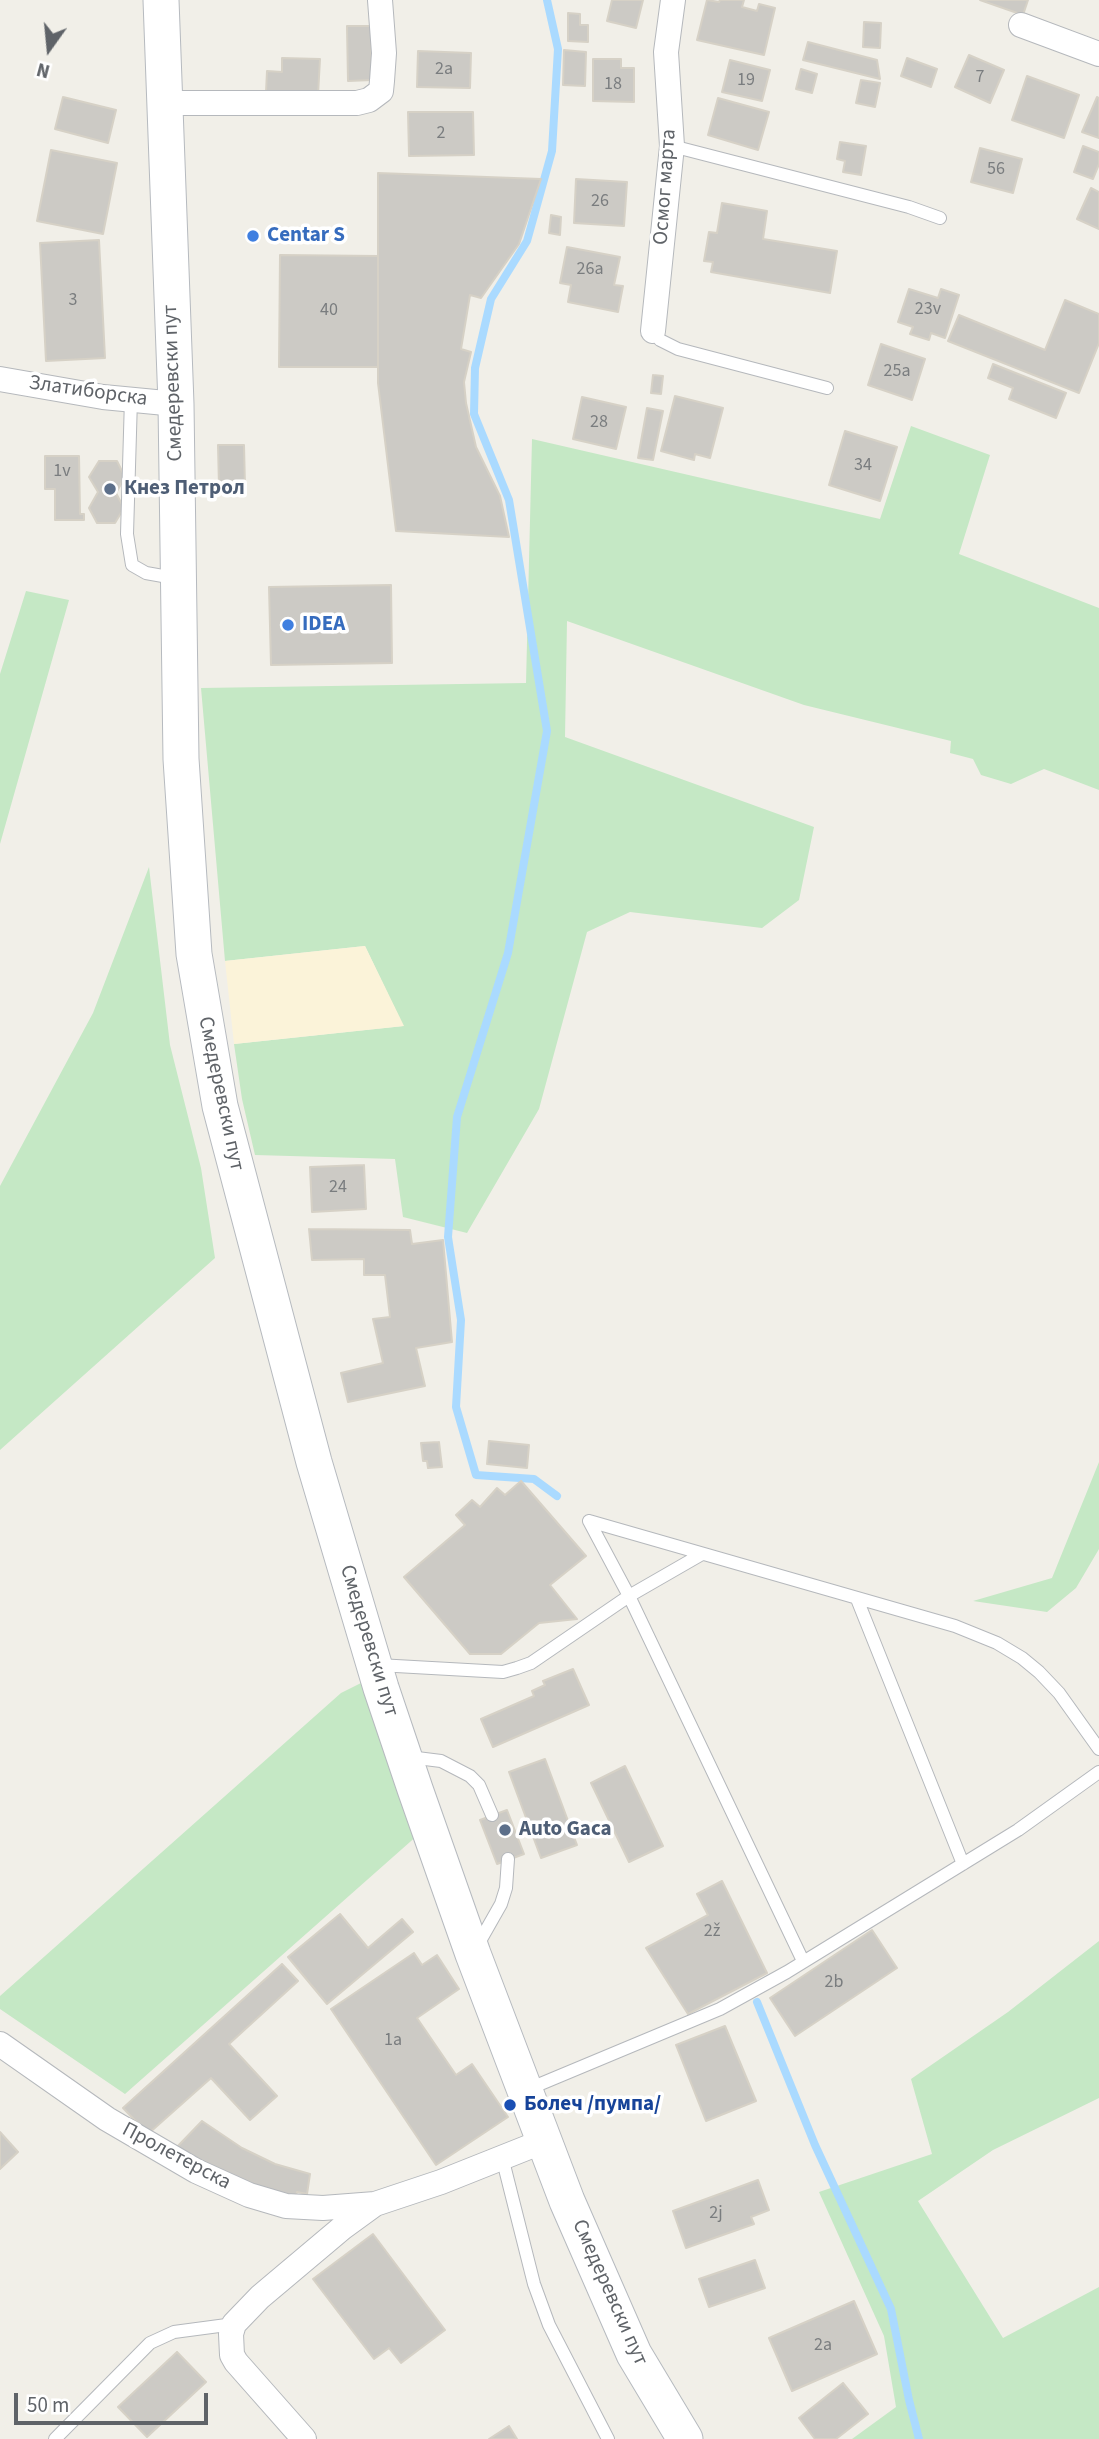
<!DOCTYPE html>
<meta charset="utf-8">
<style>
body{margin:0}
#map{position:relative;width:1099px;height:2439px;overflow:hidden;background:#f1efe8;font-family:"Source Sans 3",sans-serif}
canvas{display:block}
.north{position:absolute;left:14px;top:14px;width:70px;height:70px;-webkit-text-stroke:5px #fff;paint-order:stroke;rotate:195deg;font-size:19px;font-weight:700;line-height:28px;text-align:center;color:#5f6368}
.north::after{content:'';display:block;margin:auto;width:24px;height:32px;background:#5f6368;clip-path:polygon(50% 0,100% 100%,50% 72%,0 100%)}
.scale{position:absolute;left:14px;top:2393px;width:194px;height:32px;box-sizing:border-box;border:4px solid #5f6368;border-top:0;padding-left:9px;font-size:21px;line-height:24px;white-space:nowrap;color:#5f6368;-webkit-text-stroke:5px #fff;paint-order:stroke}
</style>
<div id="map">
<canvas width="1099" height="2439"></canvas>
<div class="north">N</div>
<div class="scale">50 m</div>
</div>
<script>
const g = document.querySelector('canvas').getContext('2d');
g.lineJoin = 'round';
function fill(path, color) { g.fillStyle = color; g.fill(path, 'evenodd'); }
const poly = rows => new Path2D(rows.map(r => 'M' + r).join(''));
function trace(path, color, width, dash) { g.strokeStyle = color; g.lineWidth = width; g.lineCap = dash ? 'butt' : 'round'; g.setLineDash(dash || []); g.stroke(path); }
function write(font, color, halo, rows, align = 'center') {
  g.font = font + ' "Source Sans 3",sans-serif'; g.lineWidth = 7; g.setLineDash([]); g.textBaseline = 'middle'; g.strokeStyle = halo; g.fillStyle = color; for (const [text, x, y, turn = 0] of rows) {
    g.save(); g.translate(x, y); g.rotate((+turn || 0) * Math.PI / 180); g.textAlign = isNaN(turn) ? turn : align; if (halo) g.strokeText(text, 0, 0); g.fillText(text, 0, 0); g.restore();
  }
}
const green = poly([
 [911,426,990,455,959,554,1099,608,1099,790,1044,769,1011,784,981,775,973,759,950,753,951,741,804,705,567,621,565,737,814,827,799,900,762,928,630,912,587,932,539,1109,467,1233,403,1217,395,1159,255,1155,242,1099,234,1044,403,1026,365,946,225,961,201,688,526,683,532,439,880,519],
 [26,591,69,600,0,844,0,674],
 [149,867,170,1045,201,1168,215,1258,0,1450,0,1186,93,1013],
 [1099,1462,1099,1549,1076,1588,1047,1612,973,1601,1052,1578],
 [365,1681,419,1834,125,2094,0,2009,0,1996,341,1693],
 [1099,1941,1099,2098,993,2150,918,2201,1003,2338,1099,2287,1099,2439,852,2439,896,2407,884,2336,819,2192,932,2154,911,2079,1008,2012]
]);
const sand = poly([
 [365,946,404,1026,234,1044,225,961]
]);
const stream = poly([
 [547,0,558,49,552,151,527,241,491,299,475,368,474,414,509,500,547,731,508,953,457,1117,448,1237,461,1320,456,1407,476,1475,534,1479,557,1496],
 [757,2002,815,2145,891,2309,909,2400,919,2439]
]);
const building = poly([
 [612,0,643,0,636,28,607,21,612,0],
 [707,0,719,2,720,0,744,0,742,7,757,11,759,4,775,8,764,55,697,40,707,0],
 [980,0,1028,0,1023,15,980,0],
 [568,13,580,14,580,25,588,25,588,42,568,41,568,13],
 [864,22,881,23,880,48,863,47,864,22],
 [347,26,371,26,372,80,348,81,347,26],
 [808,42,877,60,880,79,803,60,808,42],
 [564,50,586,52,585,86,563,85,564,50],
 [418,51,471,53,470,88,417,87,418,51],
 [969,55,1004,70,990,103,955,87,969,55],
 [282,58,320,59,318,95,266,92,267,71,282,72,282,58],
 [907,58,937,69,931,87,901,76,907,58],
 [593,59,621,59,621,68,634,68,634,102,593,101,593,59],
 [730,60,770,70,762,101,722,92,730,60],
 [801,69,817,74,812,93,796,89,801,69],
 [1027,76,1079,95,1064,138,1012,120,1027,76],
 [861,80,880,83,875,107,856,103,861,80],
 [63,97,116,110,108,143,55,129,63,97],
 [1097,97,1099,98,1099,138,1082,132,1097,97],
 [718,98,769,112,758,150,708,135,718,98],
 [408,112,473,112,474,155,409,156,408,112],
 [840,142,866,146,861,175,843,172,845,161,837,159,840,142],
 [1083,146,1099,152,1099,164,1093,179,1074,172,1083,146],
 [980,148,1022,159,1013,193,971,182,980,148],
 [51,150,117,163,103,234,37,221,51,150],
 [378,173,541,179,519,244,481,298,470,295,461,349,471,352,464,382,466,403,476,447,500,496,509,537,396,531,378,383,378,173],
 [576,179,627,182,624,226,574,223,576,179],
 [1091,188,1099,192,1099,229,1077,219,1091,188],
 [722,203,767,211,763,239,837,251,830,293,711,272,713,262,704,261,709,232,717,233,722,203],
 [551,215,561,217,560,235,549,233,551,215],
 [99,240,105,358,46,361,40,243,99,240],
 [567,247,620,257,614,285,623,286,618,312,568,302,571,285,560,283,567,247],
 [280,255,378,256,378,367,279,367,280,255],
 [909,289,938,298,941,289,959,295,945,338,931,333,929,340,910,334,913,327,898,322,909,289],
 [1065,300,1099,314,1099,343,1079,393,948,341,959,315,1045,350,1065,300],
 [881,344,925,359,912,400,868,385,881,344],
 [993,364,1066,393,1056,418,1009,399,1013,388,988,378,993,364],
 [653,375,663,376,661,394,651,393,653,375],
 [675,396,723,408,710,458,695,454,694,460,661,451,675,396],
 [582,397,626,407,616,449,573,439,582,397],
 [647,408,663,411,653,460,638,458,647,408],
 [845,431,897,447,880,501,829,485,845,431],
 [218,445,244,445,245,487,219,487,218,445],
 [45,456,79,456,80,514,84,514,84,520,55,520,55,489,45,489,45,456],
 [99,461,117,461,125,477,116,493,124,508,115,523,97,523,89,508,98,492,89,477,99,461],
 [391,585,392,663,271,665,269,587,391,585],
 [364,1165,366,1209,312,1212,310,1167,364,1165],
 [309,1229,410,1230,412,1244,443,1240,452,1342,416,1348,425,1386,348,1402,341,1373,383,1363,373,1319,390,1317,385,1275,364,1275,364,1259,312,1260,309,1229],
 [489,1441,529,1445,527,1468,487,1464,489,1441],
 [439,1442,442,1467,428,1468,427,1461,423,1461,421,1443,439,1442],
 [521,1481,586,1556,550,1585,577,1619,539,1623,501,1654,470,1654,404,1577,465,1525,456,1515,472,1500,480,1507,497,1488,505,1495,521,1481],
 [573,1669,589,1705,493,1747,481,1719,534,1696,532,1691,545,1685,543,1681,573,1669],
 [545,1759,577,1845,541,1858,509,1772,545,1759],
 [625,1766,663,1846,629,1862,591,1783,625,1766],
 [507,1810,524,1854,497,1864,480,1820,507,1810],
 [722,1881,767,1973,688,2014,646,1948,708,1915,697,1894,722,1881],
 [340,1914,368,1948,402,1919,413,1932,327,2004,288,1957,340,1914],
 [872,1930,897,1968,795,2036,770,1998,872,1930],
 [414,1953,422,1965,437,1955,459,1989,417,2018,456,2075,472,2064,508,2117,436,2165,331,2009,414,1953],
 [282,1964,298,1981,229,2044,277,2096,250,2120,211,2078,148,2134,123,2108,282,1964],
 [725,2026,756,2101,706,2121,676,2045,725,2026],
 [202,2121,242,2148,275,2164,310,2174,307,2194,297,2192,295,2198,221,2175,176,2148,202,2121],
 [0,2132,18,2152,0,2169,0,2132],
 [758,2180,769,2210,751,2217,754,2224,686,2248,673,2211,758,2180],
 [373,2234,445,2330,401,2363,389,2348,374,2359,313,2279,373,2234],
 [755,2260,765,2288,709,2307,699,2279,755,2260],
 [854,2301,877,2354,792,2391,769,2338,854,2301],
 [177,2352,206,2382,147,2437,118,2407,177,2352],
 [843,2383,868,2414,836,2439,815,2439,799,2418,843,2383],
 [509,2426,517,2439,489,2439,509,2426]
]);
const service = poly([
 [672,146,909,207,940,218],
 [653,331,660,340,678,349,827,388],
 [131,399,127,534,132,565,146,573,174,578],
 [589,1521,955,1626,997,1643,1022,1658,1039,1672,1059,1693,1099,1749],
 [589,1521,629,1596,803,1961],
 [857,1599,963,1864],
 [378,1665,503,1672,517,1668,531,1663,629,1596,702,1554],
 [409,1757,441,1761,470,1776,479,1785,492,1815],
 [476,1948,501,1904,506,1888,508,1859],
 [526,2090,720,2009,787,1972,1018,1830,1099,1772],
 [502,2157,534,2284,549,2325,608,2439],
 [55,2439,150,2343,174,2332,234,2324]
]);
const minor = poly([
 [1021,25,1099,54],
 [164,103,357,103,369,100,381,91,382,81,384,53,380,0],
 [653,331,672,146,666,52,673,0],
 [0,379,103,397,176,404],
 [0,2044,107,2119,196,2171,249,2195,286,2206,323,2208,375,2204,441,2182,544,2141],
 [304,2439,236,2362,232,2355,231,2334,234,2324,260,2297,342,2228,375,2204]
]);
const secondary = poly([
 [161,0,176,404,181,759,194,954,220,1106,314,1462,381,1688,415,1789,473,1954,567,2201,634,2354,685,2439]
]);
const markers = [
 [253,236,7,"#3f7fe0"],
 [110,489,7,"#5c6f8a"],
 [288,625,7,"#3f7fe0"],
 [505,1830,7,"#5c6f8a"],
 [510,2105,7,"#1a4fb4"]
];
const numberNames = [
 ["2a",444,70],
 ["7",980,78],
 ["19",746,81],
 ["18",613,85],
 ["2",441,134],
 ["56",996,170],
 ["26",600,202],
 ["26a",590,270],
 ["3",73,301],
 ["23v",928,310],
 ["40",329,311],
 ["25a",897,372],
 ["28",599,423],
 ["34",863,466],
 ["1v",62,472],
 ["24",338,1188],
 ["2ž",712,1932],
 ["2b",834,1983],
 ["1a",393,2041],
 ["2j",716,2214],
 ["2a",823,2346]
];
const streetNames = [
 ["Осмог марта",666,187,-86],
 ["Смедеревски пут",174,383,-92],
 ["Златиборска",88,392,8],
 ["Смедеревски пут",220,1094,78],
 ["Смедеревски пут",368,1641,73],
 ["Пролетерска",176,2157,28],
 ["Смедеревски пут",609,2293,66]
];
const shopNames = [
 ["Centar S",267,236],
 ["IDEA",302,625]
];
const serviceNames = [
 ["Кнез Петрол",124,489],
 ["Auto Gaca",519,1830]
];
const transitNames = [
 ["Болеч /пумпа/",524,2105]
];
fill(green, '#c5e8c5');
fill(sand, '#fbf3d9');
trace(stream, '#aadaff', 8);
fill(building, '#cccac5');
trace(building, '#d6d1c6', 2);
trace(service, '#b5b8bc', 14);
trace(minor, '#b5b8bc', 26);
trace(secondary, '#b6babf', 37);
trace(service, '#fff', 12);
trace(minor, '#fff', 24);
trace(secondary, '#fff', 35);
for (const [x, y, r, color] of markers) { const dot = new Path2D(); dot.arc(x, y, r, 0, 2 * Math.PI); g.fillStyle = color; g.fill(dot); trace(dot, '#fff', 2.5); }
write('18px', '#7a7d7f', null, numberNames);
write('21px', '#5f6368', '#fff', streetNames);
write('bold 21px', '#366cbe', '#fff', shopNames, 'left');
write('bold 21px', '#4e5e75', '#fff', serviceNames, 'left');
write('bold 21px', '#164399', '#fff', transitNames, 'left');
</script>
